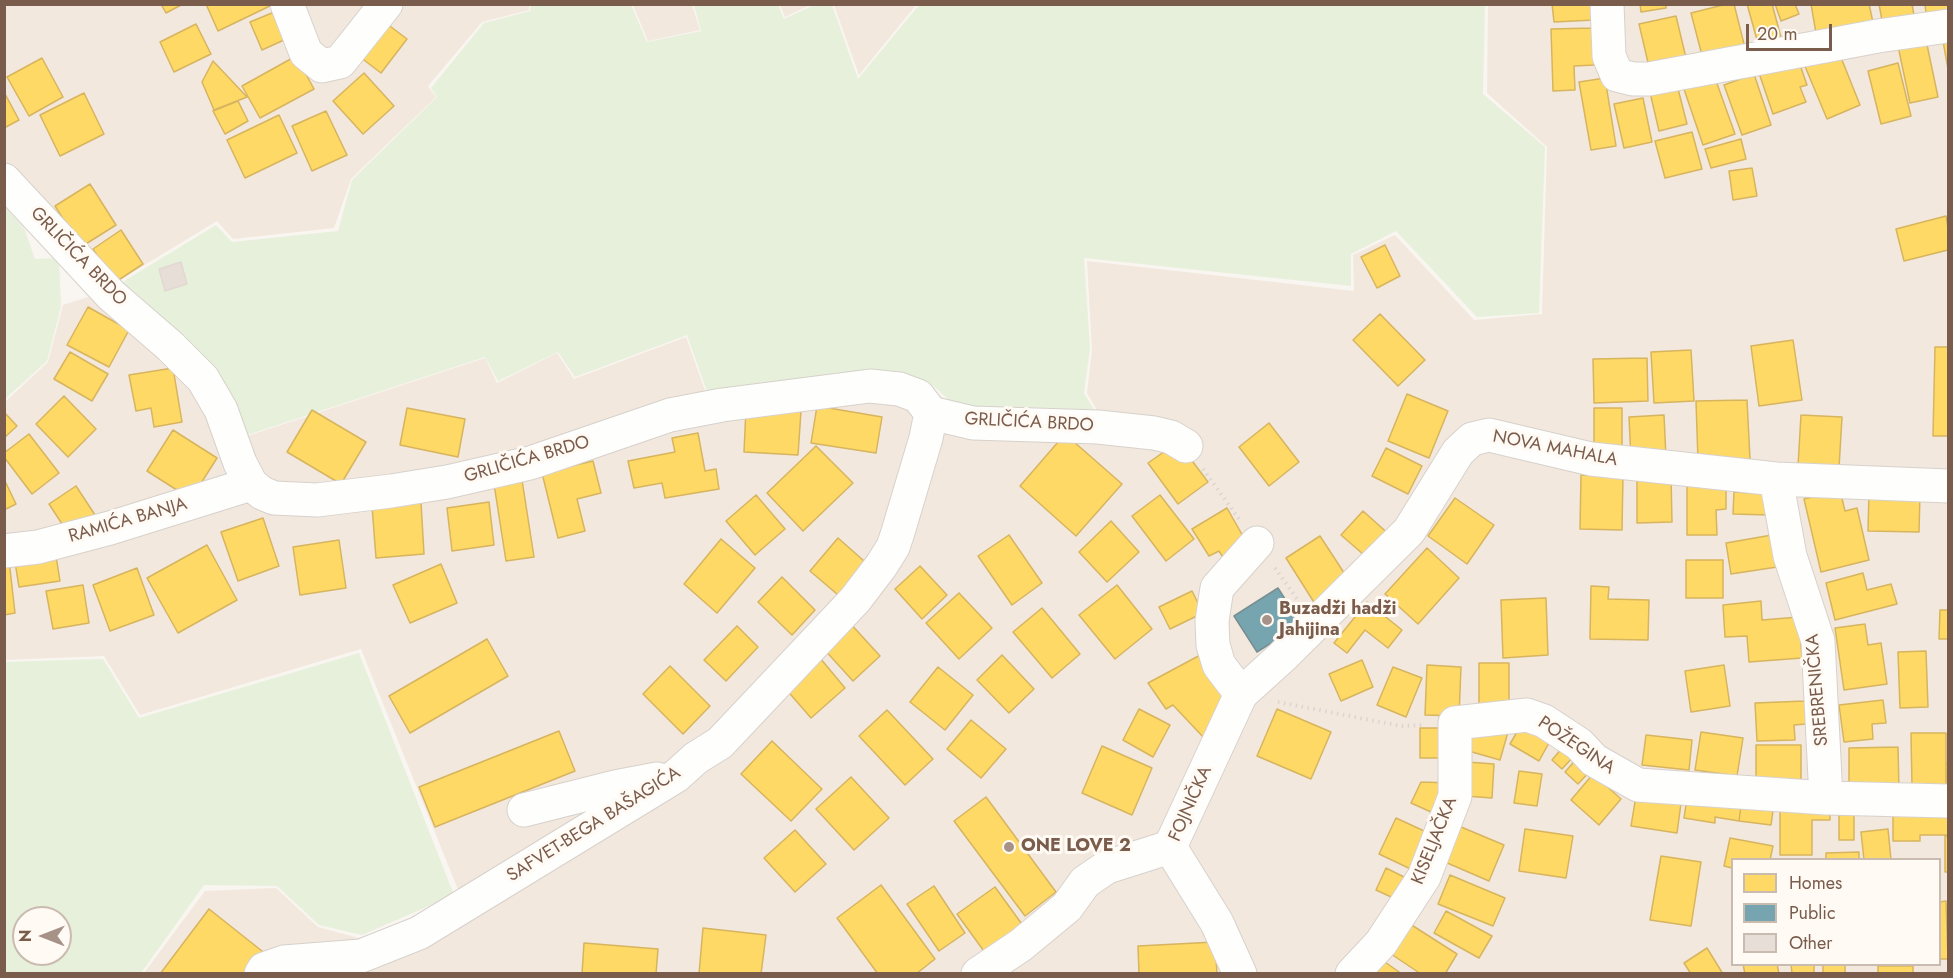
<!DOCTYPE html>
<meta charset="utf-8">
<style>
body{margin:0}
#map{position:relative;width:1953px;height:978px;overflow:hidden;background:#f9f5f0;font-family:Jost,sans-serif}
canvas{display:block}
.frame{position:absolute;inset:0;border:6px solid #7a5c4d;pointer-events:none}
.legend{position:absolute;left:1731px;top:858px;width:210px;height:108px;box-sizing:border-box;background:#fffaf3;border:2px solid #cabbb1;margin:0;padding:8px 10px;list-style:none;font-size:18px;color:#7a5c4d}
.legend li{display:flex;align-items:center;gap:12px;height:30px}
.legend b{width:30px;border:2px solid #cabbb1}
.north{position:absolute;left:12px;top:906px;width:60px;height:60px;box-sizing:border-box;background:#fffaf3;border:2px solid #cabbb1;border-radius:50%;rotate:270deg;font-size:16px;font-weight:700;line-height:24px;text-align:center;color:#7a5c4d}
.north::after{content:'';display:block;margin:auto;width:21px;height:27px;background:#a69286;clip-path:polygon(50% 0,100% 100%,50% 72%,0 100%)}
.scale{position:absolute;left:1746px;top:24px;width:86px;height:27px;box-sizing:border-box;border:3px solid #7a5c4d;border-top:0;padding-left:8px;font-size:18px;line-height:21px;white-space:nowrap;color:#7a5c4d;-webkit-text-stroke:4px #fffaf3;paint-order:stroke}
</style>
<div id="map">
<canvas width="1953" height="978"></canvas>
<div class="frame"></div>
<ul class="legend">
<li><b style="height:16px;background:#ffd966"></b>Homes</li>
<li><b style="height:16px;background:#76a5af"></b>Public</li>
<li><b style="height:16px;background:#e6ded7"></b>Other</li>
</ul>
<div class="north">N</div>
<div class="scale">20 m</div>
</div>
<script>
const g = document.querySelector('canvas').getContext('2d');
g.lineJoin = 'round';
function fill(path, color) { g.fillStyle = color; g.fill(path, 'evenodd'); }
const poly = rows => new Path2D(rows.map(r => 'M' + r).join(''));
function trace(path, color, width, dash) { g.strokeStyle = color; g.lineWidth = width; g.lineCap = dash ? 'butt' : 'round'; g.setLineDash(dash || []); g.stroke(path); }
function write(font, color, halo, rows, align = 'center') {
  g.font = font + ' Jost,sans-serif'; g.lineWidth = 6; g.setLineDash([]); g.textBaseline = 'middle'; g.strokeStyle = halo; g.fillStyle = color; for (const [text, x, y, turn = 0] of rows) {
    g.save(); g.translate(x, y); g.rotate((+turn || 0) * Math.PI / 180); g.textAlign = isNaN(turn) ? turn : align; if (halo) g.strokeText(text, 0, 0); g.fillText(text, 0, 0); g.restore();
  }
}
const residential = poly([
 [5,5,529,5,529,10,482,22,428,86,436,97,351,179,334,228,233,239,217,221,110,286,5,174],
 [633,5,692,5,700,30,648,41],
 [780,5,780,4,810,5,785,17],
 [834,5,834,4,916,5,859,75],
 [1488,5,1948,5,1948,973,144,973,205,891,276,888,318,927,362,939,461,897,361,649,140,715,104,656,5,660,5,402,48,362,63,305,109,290,241,438,485,358,497,383,557,353,574,379,686,337,707,396,900,374,928,384,949,404,1101,417,1087,393,1092,350,1087,261,1354,291,1353,255,1395,235,1474,320,1542,314,1547,147,1487,93],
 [1732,860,1940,860,1940,964,1732,964]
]);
const green = poly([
 [531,5,631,5,647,42,701,31,694,5,778,5,784,19,814,5,832,5,858,79,919,5,1485,5,1483,94,1545,147,1539,313,1477,317,1396,231,1351,254,1351,286,1084,258,1090,348,1084,393,1097,415,991,415,951,402,929,382,901,373,825,378,708,394,687,335,575,377,558,352,498,381,485,357,241,437,111,289,216,225,232,242,338,231,352,180,437,97,431,88,484,23,530,11],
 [4,206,24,228,35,259,59,258,61,306,47,361,5,399],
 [359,653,454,895,362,935,319,925,277,886,204,885,141,973,5,973,4,662,103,659,139,718],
 [24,918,60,918,60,954,24,954]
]);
const homes = poly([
 [161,4,183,4,166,13,161,4],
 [206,4,274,4,218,31,206,4],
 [1552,4,1593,4,1594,20,1554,22,1552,4],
 [1640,4,1666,4,1666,8,1641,12,1640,4],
 [1727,4,1734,4,1747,56,1705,67,1691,13,1727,4],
 [1747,4,1772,4,1782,41,1759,47,1747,4],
 [1775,4,1795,4,1799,14,1781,21,1775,4],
 [1811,4,1869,4,1874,27,1817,39,1811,4],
 [1879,4,1912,4,1915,21,1883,26,1879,4],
 [1925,4,1948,4,1948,20,1927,22,1925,4],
 [284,8,295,35,262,50,250,22,284,8],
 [1676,16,1687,62,1650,71,1639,24,1676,16],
 [378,17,407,39,381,73,352,51,378,17],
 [196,24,211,54,174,72,160,42,196,24],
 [1593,28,1594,65,1574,66,1575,90,1553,91,1551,29,1593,28],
 [1926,40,1938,97,1910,103,1898,46,1926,40],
 [1948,40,1948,69,1943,41,1948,40],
 [1838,50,1860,105,1827,119,1804,64,1838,50],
 [296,56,314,89,260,118,242,86,296,56],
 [42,58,63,97,29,116,7,77,42,58],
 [1798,59,1807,85,1800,87,1806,102,1773,114,1759,73,1798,59],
 [213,61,247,97,214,110,202,82,213,61],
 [1898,63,1911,116,1881,124,1868,71,1898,63],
 [364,73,394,106,363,134,333,101,364,73],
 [1754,74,1771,125,1742,135,1724,85,1754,74],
 [1605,78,1616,146,1591,150,1579,82,1605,78],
 [1715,78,1735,134,1703,145,1684,89,1715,78],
 [1676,81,1687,124,1659,131,1649,88,1676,81],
 [4,92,19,120,4,128,4,92],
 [84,93,104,134,60,156,40,115,84,93],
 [1643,98,1652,142,1624,148,1614,104,1643,98],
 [238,101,248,121,225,134,213,111,238,101],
 [326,111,347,155,312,171,292,126,326,111],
 [279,115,297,153,245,178,227,140,279,115],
 [1692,132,1702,169,1665,178,1655,141,1692,132],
 [1741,139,1746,159,1711,168,1705,149,1741,139],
 [1752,168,1757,196,1733,200,1729,171,1752,168],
 [90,184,116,225,81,247,55,206,90,184],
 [1946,216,1948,228,1948,250,1904,261,1896,229,1946,216],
 [121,230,143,264,114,283,93,249,121,230],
 [1385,245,1400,276,1377,288,1361,257,1385,245],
 [88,307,129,330,109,367,67,345,88,307],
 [1380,314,1425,360,1398,386,1353,340,1380,314],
 [1793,340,1802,400,1759,406,1751,346,1793,340],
 [1935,347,1948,347,1948,436,1933,436,1935,347],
 [1691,350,1694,401,1654,403,1651,352,1691,350],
 [70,352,108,374,92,401,54,379,70,352],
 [1647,358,1648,401,1594,403,1593,359,1647,358],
 [173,368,182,422,154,427,151,408,136,411,129,375,173,368],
 [1407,394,1448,411,1429,458,1388,441,1407,394],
 [64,396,96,429,68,457,36,424,64,396],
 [1747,400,1750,459,1698,461,1696,401,1747,400],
 [817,406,882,417,876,453,811,443,817,406],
 [407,408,465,419,458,457,400,445,407,408],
 [746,408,801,411,798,455,744,452,746,408],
 [1594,408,1622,408,1622,455,1594,455,1594,408],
 [312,410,366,442,341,484,287,452,312,410],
 [4,412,17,426,4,438,4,412],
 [1664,415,1666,458,1631,459,1629,417,1664,415],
 [1801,415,1842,417,1839,468,1798,466,1801,415],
 [1269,423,1299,462,1269,486,1239,447,1269,423],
 [173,430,217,458,191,499,147,471,173,430],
 [698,433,705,471,716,469,719,489,665,498,662,483,634,488,628,461,675,452,672,438,698,433],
 [29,434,59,473,32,494,4,457,4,453,29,434],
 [1065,434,1122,484,1076,536,1020,486,1065,434],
 [1178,442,1208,482,1178,504,1148,463,1178,442],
 [816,446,853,483,803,531,767,493,816,446],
 [1386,448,1422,466,1408,494,1372,476,1386,448],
 [593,461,601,493,577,499,585,531,558,538,542,473,593,461],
 [1581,475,1623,475,1622,530,1580,529,1581,475],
 [1671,475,1672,522,1637,523,1637,476,1671,475],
 [1687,478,1726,478,1726,509,1716,510,1717,535,1687,535,1687,478],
 [4,479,16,504,4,510,4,479],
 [522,480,534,557,506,561,494,484,522,480],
 [76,486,97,518,70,536,49,504,76,486],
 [1840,490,1845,511,1857,508,1869,560,1821,572,1804,499,1840,490],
 [1734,492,1771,494,1770,515,1733,514,1734,492],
 [1869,492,1920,493,1919,532,1868,531,1869,492],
 [756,495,785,529,755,555,726,521,756,495],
 [1160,495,1194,539,1166,561,1132,516,1160,495],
 [1455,498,1494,525,1467,564,1428,536,1455,498],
 [489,502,494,545,452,551,447,508,489,502],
 [421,503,424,554,376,558,372,506,421,503],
 [1227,508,1248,545,1224,559,1219,551,1209,556,1192,529,1227,508],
 [1363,511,1392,537,1371,561,1341,535,1363,511],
 [263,518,279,566,238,581,221,532,263,518],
 [1111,521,1139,552,1107,582,1079,552,1111,521],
 [1009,535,1042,583,1012,605,978,556,1009,535],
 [1772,535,1777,567,1731,574,1726,543,1772,535],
 [1320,536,1352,585,1317,607,1286,558,1320,536],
 [838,538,872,568,844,600,810,571,838,538],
 [721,539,755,568,717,613,684,584,721,539],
 [339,540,346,588,300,595,293,547,339,540],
 [207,545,237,600,178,633,147,578,207,545],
 [1427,548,1459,578,1418,624,1385,594,1427,548],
 [56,556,60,581,19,587,15,562,56,556],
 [9,560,15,613,4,615,4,561,9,560],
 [1686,560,1723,560,1723,598,1686,598,1686,560],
 [441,564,457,603,410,623,393,585,441,564],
 [920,566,947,595,922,619,895,589,920,566],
 [137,568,154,615,110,631,93,585,137,568],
 [1863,573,1867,590,1891,584,1897,604,1835,620,1826,583,1863,573],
 [782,577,815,610,792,635,758,602,782,577],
 [83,585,89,623,53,629,46,591,83,585],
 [1117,585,1152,629,1115,659,1079,615,1117,585],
 [1591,586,1609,587,1608,599,1649,600,1648,640,1590,639,1591,586],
 [1192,591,1203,613,1170,629,1159,607,1192,591],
 [959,593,992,628,959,659,926,623,959,593],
 [1546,598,1548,655,1503,658,1501,600,1546,598],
 [1761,601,1762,620,1799,617,1802,658,1749,662,1747,636,1725,637,1723,605,1761,601],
 [1367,602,1402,630,1388,648,1365,630,1347,653,1334,643,1367,602],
 [1042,608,1080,654,1052,678,1013,632,1042,608],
 [1940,610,1948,610,1948,639,1939,639,1940,610],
 [849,622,880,656,853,681,822,647,849,622],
 [1865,624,1868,645,1881,643,1887,684,1844,690,1835,628,1865,624],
 [737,626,758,647,726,681,704,660,737,626],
 [487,639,508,676,410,733,389,696,487,639],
 [1926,651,1928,707,1900,708,1898,652,1926,651],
 [1204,653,1232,696,1205,739,1173,705,1166,709,1148,683,1204,653],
 [1002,655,1034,689,1009,713,977,680,1002,655],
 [820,658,845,688,811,718,785,688,820,658],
 [1362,660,1373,687,1341,701,1329,674,1362,660],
 [1479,663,1509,663,1509,707,1479,707,1479,663],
 [1427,665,1461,667,1459,716,1425,715,1427,665],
 [1724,665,1730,706,1691,712,1685,671,1724,665],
 [670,666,710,706,683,734,643,694,670,666],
 [938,667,973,695,945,730,910,702,938,667],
 [1393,667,1422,678,1406,717,1377,705,1393,667],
 [1883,700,1886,723,1872,724,1873,739,1844,742,1839,705,1883,700],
 [1805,701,1806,724,1794,725,1795,740,1757,741,1755,703,1805,701],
 [1139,709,1170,725,1153,757,1123,740,1139,709],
 [1277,709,1331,732,1311,779,1257,756,1277,709],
 [887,710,933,759,905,785,859,736,887,710],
 [971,720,1006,749,981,778,947,749,971,720],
 [1473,722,1508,732,1500,760,1465,750,1473,722],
 [1521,725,1550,741,1539,761,1510,744,1521,725],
 [1420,728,1450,728,1450,758,1420,758,1420,728],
 [559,731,575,771,435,827,419,787,559,731],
 [1701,732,1743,738,1737,776,1695,770,1701,732],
 [1911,733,1946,733,1946,787,1912,787,1911,733],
 [1646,735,1692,740,1689,770,1642,765,1646,735],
 [772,741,822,789,791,821,741,774,772,741],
 [1756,745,1801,745,1801,781,1756,781,1756,745],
 [1102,746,1152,768,1132,815,1082,793,1102,746],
 [1898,747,1899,792,1849,793,1849,748,1898,747],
 [1562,748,1573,757,1562,769,1552,760,1562,748],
 [1579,756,1593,768,1578,784,1565,772,1579,756],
 [1467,762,1494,764,1492,798,1465,796,1467,762],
 [1946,764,1948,764,1948,787,1946,787,1946,764],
 [1519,771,1542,774,1537,806,1514,803,1519,771],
 [1593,774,1621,799,1599,825,1571,800,1593,774],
 [851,777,889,818,854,850,816,809,851,777],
 [1421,782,1451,783,1440,816,1411,803,1421,782],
 [1637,790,1682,796,1677,833,1631,826,1637,790],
 [1688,791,1742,798,1739,821,1715,817,1715,823,1684,818,1688,791],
 [986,797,1056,892,1025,916,954,821,986,797],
 [1742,798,1774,803,1771,825,1739,821,1742,798],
 [1780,804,1830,804,1830,820,1812,820,1812,855,1780,855,1780,804],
 [1893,807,1948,807,1948,835,1920,835,1920,841,1893,841,1893,807],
 [1839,808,1854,808,1854,840,1839,840,1839,808],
 [1396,818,1435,836,1417,872,1379,854,1396,818],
 [1454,824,1504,845,1489,881,1438,859,1454,824],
 [1525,829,1573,836,1566,878,1519,871,1525,829],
 [1888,829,1891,860,1864,860,1861,832,1888,829],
 [795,830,826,864,795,892,764,858,795,830],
 [1945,836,1948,836,1948,872,1945,872,1945,836],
 [1730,838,1773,846,1770,860,1732,860,1732,868,1724,866,1730,838],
 [1859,852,1859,860,1826,860,1826,853,1859,852],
 [1661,856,1701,862,1691,926,1650,920,1661,856],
 [1386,868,1412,881,1402,902,1376,890,1386,868],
 [1450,875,1505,898,1493,926,1438,904,1450,875],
 [881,885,935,959,916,974,878,974,837,918,881,885],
 [934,886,965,933,939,951,907,904,934,886],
 [995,887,1024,927,986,954,957,914,995,887],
 [1946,901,1948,959,1940,959,1940,902,1946,901],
 [209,909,267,955,253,974,160,974,209,909],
 [1446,911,1492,936,1479,958,1434,933,1446,911],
 [1410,924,1457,954,1445,974,1421,974,1391,954,1410,924],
 [703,928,766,935,761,974,699,974,703,928],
 [1215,942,1217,974,1139,974,1138,946,1215,942],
 [584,943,658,949,656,974,582,974,584,943],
 [1707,948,1723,974,1691,974,1684,963,1707,948],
 [1382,960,1402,974,1373,974,1382,960],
 [1743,964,1777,964,1779,974,1745,974,1743,964],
 [1791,964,1814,964,1814,974,1792,974,1791,964],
 [1823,964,1845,964,1845,974,1823,974,1823,964],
 [1878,966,1913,966,1913,974,1878,974,1878,966]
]);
const public = poly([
 [1278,588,1301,624,1257,652,1234,616,1278,588]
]);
const building = poly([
 [181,262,187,284,165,291,159,269,181,262]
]);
const path = poly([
 [1203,469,1239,519],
 [1275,568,1297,599],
 [1278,702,1401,726,1424,725]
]);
const minor = poly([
 [287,4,306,53,322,66,340,62,386,4],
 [1607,4,1609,56,1617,75,1633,79,1649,79,1878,36,1948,26],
 [4,180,111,295,170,346,203,379,221,410,240,463,251,484,262,493,274,498,317,500,391,491,447,482,530,463,670,415,722,405,870,386,899,389,918,396,931,413,973,423,1098,427,1154,433,1171,437,1186,446],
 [1776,479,1790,556,1818,641,1826,798],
 [4,551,38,547,110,528,251,484],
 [1241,694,1219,665,1213,645,1212,621,1217,588,1257,543],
 [524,810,615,787,657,779],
 [1170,847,1241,694,1282,657,1409,531,1458,452,1472,439,1489,435,1591,459,1776,479,1948,486],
 [1170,847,1217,923,1240,974],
 [261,974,264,969,284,962,361,956,419,933,676,776,696,758,720,743,855,600,881,566,893,547,898,532,926,438,931,413],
 [978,974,1021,945,1067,907,1085,882,1107,867,1170,847],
 [1352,974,1381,943,1424,877,1455,796,1455,723,1527,715,1544,721,1579,744,1594,760,1638,785,1826,798,1948,801]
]);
const markers = [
 [1267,620,6,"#a69286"],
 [1009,847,6,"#a69286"]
];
const streetNames = [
 ["GRLIČIĆA BRDO",78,257,46],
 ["GRLIČIĆA BRDO",1029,423,3],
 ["NOVA MAHALA",1555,449,11],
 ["GRLIČIĆA BRDO",527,460,-16],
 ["RAMIĆA BANJA",128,521,-16],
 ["SREBRENIČKA",1818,690,-95],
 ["POŽEGINA",1576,746,34],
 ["FOJNIČKA",1191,804,-66],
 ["SAFVET-BEGA BAŠAGIĆA",594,825,-32],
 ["KISELJAČKA",1435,841,-68]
];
const poiNames = [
 ["Buzadži hadži",1279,610],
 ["Jahijina",1279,631],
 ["ONE LOVE 2",1021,847]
];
fill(residential, '#f2e8de');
fill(green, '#e7f0db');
fill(homes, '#ffd966');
trace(homes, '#d7b45e', 1.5);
fill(public, '#76a5af');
trace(public, '#778f92', 1.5);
fill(building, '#e6ded7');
trace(building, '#e2d8d2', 1.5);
trace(minor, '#d7d1cb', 35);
trace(path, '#dcd5d0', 4, [1.5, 4.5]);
trace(minor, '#fefefd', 33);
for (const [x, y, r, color] of markers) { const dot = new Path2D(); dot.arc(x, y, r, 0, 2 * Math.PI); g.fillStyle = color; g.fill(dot); trace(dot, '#fffaf3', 2); }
write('18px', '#7a5c4d', '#fffaf3', streetNames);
write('bold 18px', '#7a5c4d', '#fffaf3', poiNames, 'left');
</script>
